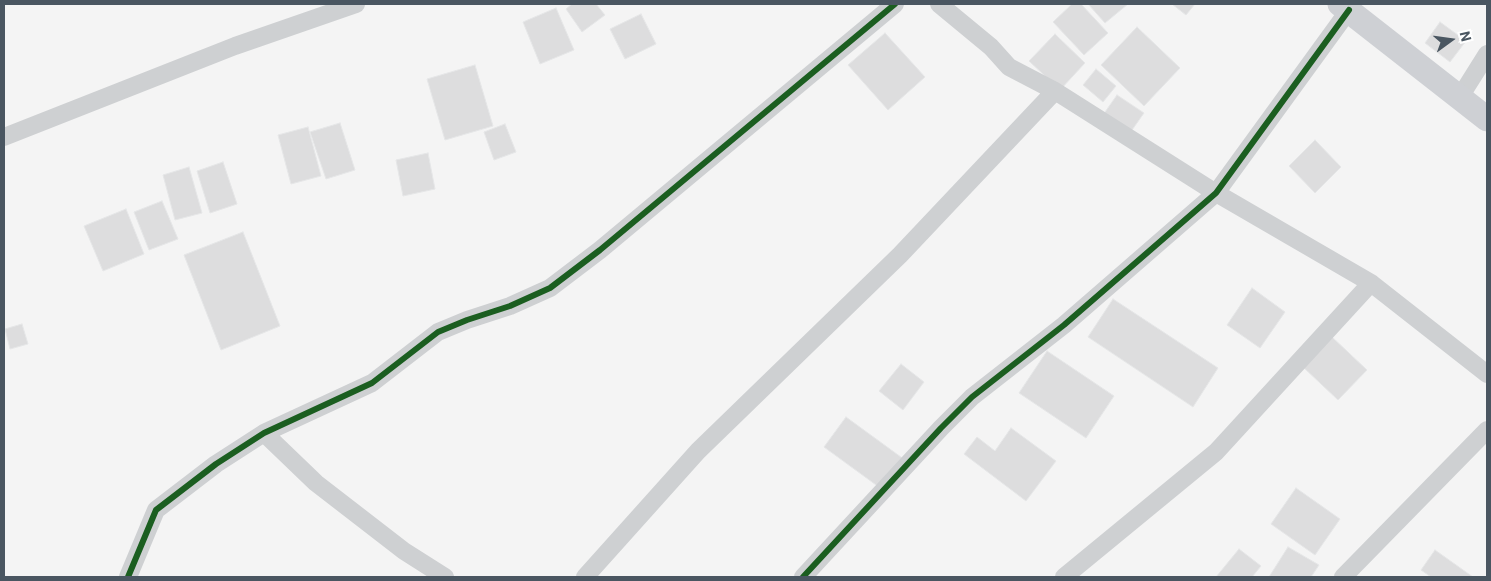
<!DOCTYPE html>
<style>
body{margin:0}
#map{position:relative;width:1491px;height:581px;overflow:hidden;background:#f4f4f4;font-family:Roboto,sans-serif}
canvas{display:block}
.frame{position:absolute;inset:0;border:5px solid #4a5661;pointer-events:none}
.north{position:absolute;left:1426px;top:15px;width:50px;height:50px;-webkit-text-stroke:4px #fff;paint-order:stroke;rotate:76deg;font-size:14px;font-weight:700;line-height:20px;text-align:center;color:#4a5661}
.north::after{content:'';display:block;margin:auto;width:18px;height:22px;background:#4a5661;clip-path:polygon(50% 0,100% 100%,50% 72%,0 100%)}
</style>
<div id="map">
<canvas width="1491" height="581"></canvas>
<div class="frame"></div>
<div class="north">N</div>
</div>
<script>
const g = document.querySelector('canvas').getContext('2d');
g.lineJoin = 'round';
function fill(path, color) { g.fillStyle = color; g.fill(path, 'evenodd'); }
const poly = rows => new Path2D(rows.map(r => 'M' + r).join(''));
function trace(path, color, width, dash) { g.strokeStyle = color; g.lineWidth = width; g.lineCap = dash ? 'butt' : 'round'; g.setLineDash(dash || []); g.stroke(path); }
const building = poly([
 [572,4,596,4,605,15,582,32,566,9,572,4],
 [1072,4,1081,4,1108,33,1084,55,1053,22,1072,4],
 [1088,4,1128,4,1105,23,1088,4],
 [1172,4,1195,4,1186,15,1172,4],
 [556,8,574,50,540,64,523,22,556,8],
 [641,14,656,44,625,59,610,29,641,14],
 [1440,22,1466,41,1450,62,1425,43,1440,22],
 [1137,27,1180,68,1144,106,1101,65,1137,27],
 [885,33,925,77,888,110,848,65,885,33],
 [1055,34,1085,63,1060,90,1029,61,1055,34],
 [475,65,493,126,445,140,427,79,475,65],
 [1096,69,1116,86,1103,102,1083,85,1096,69],
 [1117,95,1144,113,1125,140,1098,122,1117,95],
 [340,123,355,170,326,179,310,132,340,123],
 [505,124,516,152,494,160,484,132,505,124],
 [308,127,321,176,291,184,278,135,308,127],
 [1315,140,1341,167,1315,193,1289,166,1315,140],
 [428,153,435,189,403,196,396,160,428,153],
 [223,162,237,204,210,213,197,171,223,162],
 [189,167,202,213,175,220,163,175,189,167],
 [162,201,178,239,149,250,134,212,162,201],
 [126,209,144,254,103,271,84,226,126,209],
 [243,232,280,326,221,350,184,255,243,232],
 [1252,288,1285,312,1260,348,1227,325,1252,288],
 [1113,299,1218,368,1193,407,1088,337,1113,299],
 [22,324,28,344,10,349,5,329,22,324],
 [1331,336,1367,370,1338,400,1303,367,1331,336],
 [1047,351,1114,396,1086,438,1019,393,1047,351],
 [901,364,924,382,903,410,879,391,901,364],
 [846,417,905,460,883,490,824,447,846,417],
 [1011,428,1056,461,1026,501,964,454,977,437,995,451,1011,428],
 [1296,488,1340,519,1315,555,1271,524,1296,488],
 [1288,547,1319,565,1311,577,1269,577,1288,547],
 [1239,549,1261,566,1252,577,1216,577,1239,549],
 [1435,550,1473,577,1431,577,1421,570,1435,550]
]);
const street = poly([
 [939,4,991,47,1009,67,1055,91,1216,193,1371,283,1487,374],
 [1460,97,1487,54],
 [4,137,235,46,356,4],
 [264,433,316,483,404,551,445,577],
 [128,577,156,510,216,464,264,433,372,383,438,332,467,320,510,306,550,288,600,250,895,4],
 [585,577,698,451,900,255,1055,91],
 [803,577,941,428,972,397,1064,325,1216,193,1349,10],
 [1064,577,1216,452,1371,283],
 [1343,577,1487,430]
]);
const secondary = poly([
 [1340,4,1487,119]
]);
const cycleway = poly([
 [128,577,156,510,216,464,264,433,372,383,438,332,467,320,510,306,550,288,600,250,895,4],
 [803,577,941,428,972,397,1064,325,1216,193,1349,10]
]);
fill(building, '#ddddde');
trace(building, '#e5e6e7', 1);
trace(street, '#ced0d2', 18);
trace(secondary, '#ced0d4', 25);
trace(cycleway, '#1b5e20', 6);
</script>
